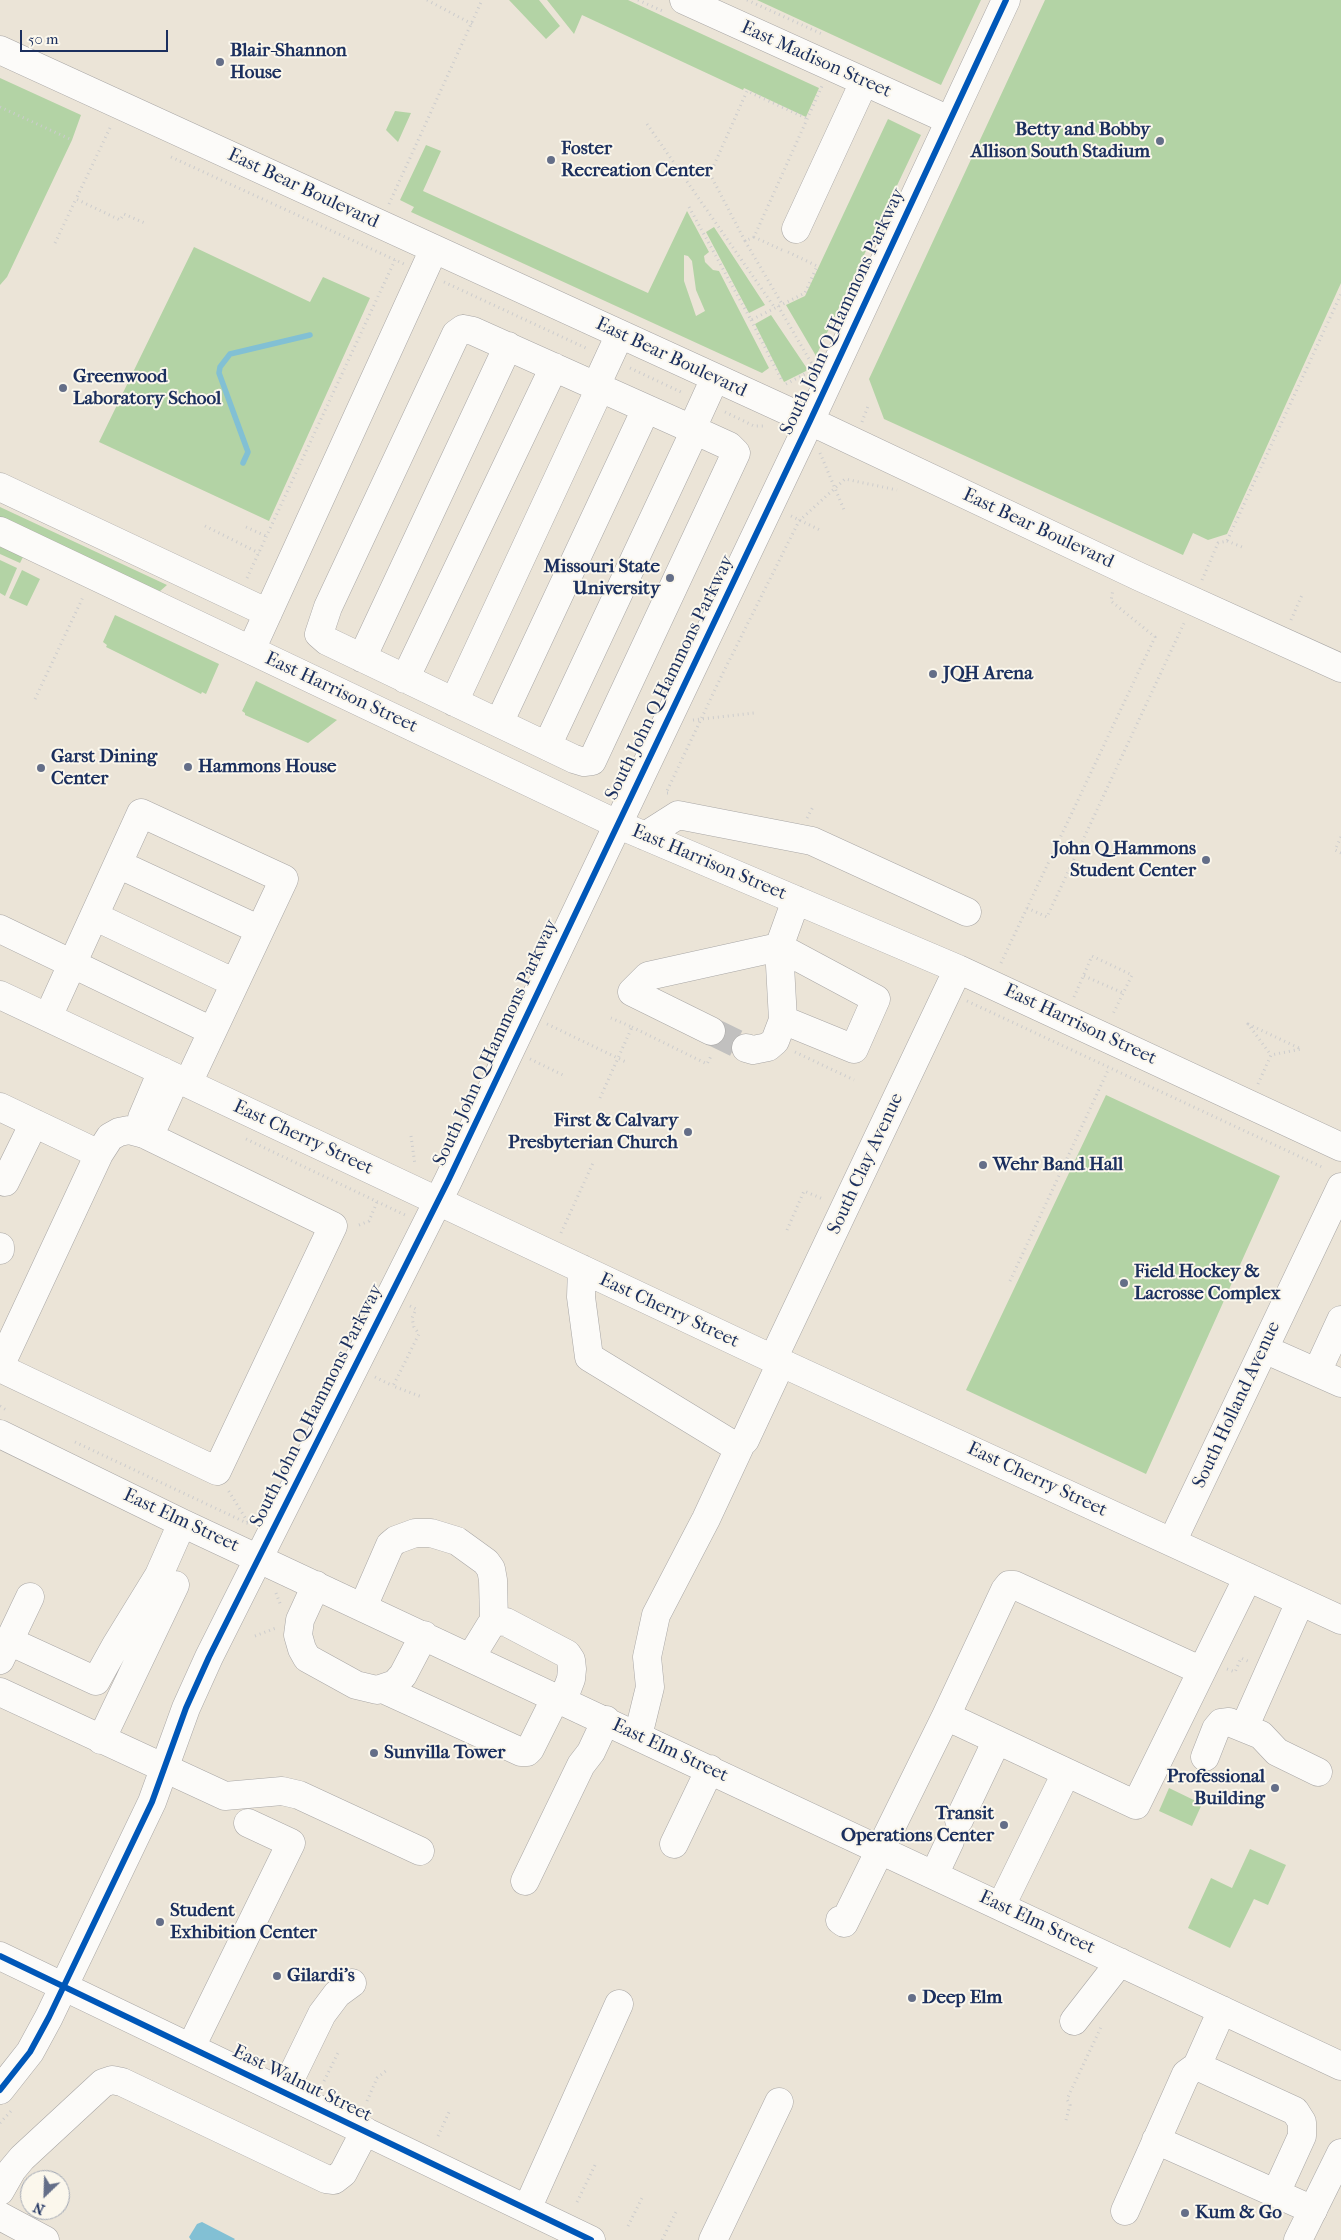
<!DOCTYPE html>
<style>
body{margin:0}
#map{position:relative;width:1341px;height:2240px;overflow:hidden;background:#ebe4d7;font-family:"IM FELL French Canon",serif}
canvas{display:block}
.north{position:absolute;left:20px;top:2170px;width:50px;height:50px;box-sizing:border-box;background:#fbf7ec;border:1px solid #a1a7b3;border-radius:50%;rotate:204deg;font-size:14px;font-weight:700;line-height:20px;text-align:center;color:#1b2f5e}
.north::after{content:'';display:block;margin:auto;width:18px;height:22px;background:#646e88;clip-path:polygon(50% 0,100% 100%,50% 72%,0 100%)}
.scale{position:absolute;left:20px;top:30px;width:148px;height:22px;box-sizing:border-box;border:2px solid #1b2f5e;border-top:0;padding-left:6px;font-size:15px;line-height:18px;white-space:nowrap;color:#1b2f5e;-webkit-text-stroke:4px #fbf7ec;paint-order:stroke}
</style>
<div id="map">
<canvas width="1341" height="2240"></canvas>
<div class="north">N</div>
<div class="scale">50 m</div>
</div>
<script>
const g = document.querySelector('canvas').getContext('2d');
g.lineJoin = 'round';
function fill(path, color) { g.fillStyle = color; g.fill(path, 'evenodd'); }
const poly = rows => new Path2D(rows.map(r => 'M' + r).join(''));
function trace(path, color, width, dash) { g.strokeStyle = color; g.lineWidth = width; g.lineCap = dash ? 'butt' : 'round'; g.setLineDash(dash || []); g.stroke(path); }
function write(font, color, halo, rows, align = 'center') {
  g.font = font + ' "IM FELL French Canon",serif'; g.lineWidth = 4; g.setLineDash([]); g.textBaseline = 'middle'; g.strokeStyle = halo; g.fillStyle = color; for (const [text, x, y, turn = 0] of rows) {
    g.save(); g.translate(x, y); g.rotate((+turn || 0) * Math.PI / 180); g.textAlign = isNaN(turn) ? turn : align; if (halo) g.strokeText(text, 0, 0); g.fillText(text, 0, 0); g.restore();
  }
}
const green = poly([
 [509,0,539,0,560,26,546,39],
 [547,0,628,0,819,88,806,117,744,88,743,90,582,15,574,34],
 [757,0,981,0,941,85],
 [1045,0,1341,0,1341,283,1227,534,1208,540,1193,533,1183,555,884,419,869,379],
 [0,78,81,115,72,140,7,277,0,285],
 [395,111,411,113,398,142,386,130],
 [888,119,921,135,816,356,786,305,805,296],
 [426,145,441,151,423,191,648,293,687,211,709,252,704,256,705,262,713,270,719,271,769,368,762,373,411,212,414,207,400,200],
 [684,255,688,256,692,261,696,290,705,311,696,316,684,281],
 [714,227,765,305,749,313,706,232],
 [194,247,310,302,323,277,370,298,269,521,99,442],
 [771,315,808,370,784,382,755,324],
 [0,507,167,585,159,592,0,519],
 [0,544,24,555,20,563,0,554],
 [0,560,17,568,5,596,0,593],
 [22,570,40,579,27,606,9,598],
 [115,615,219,664,206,694,202,692,201,694,106,647,107,645,103,642],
 [256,681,337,720,308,743,245,715,245,713,242,711],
 [1106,1095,1280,1176,1146,1474,966,1390],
 [1169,1788,1202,1804,1192,1826,1159,1811],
 [1250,1849,1286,1865,1268,1905,1254,1899,1230,1948,1188,1928,1211,1878,1232,1888]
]);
const water = poly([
 [202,2222,235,2239,234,2240,191,2240,189,2237,197,2224]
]);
const stream = poly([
 [243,463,248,452,219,373,220,367,230,354,310,335]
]);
const minorTunnel = poly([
 [711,1031,746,1048]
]);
const path = poly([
 [427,0,472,24],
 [638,0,665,12],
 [747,0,822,34],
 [0,107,72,140],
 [647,124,775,308],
 [110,128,76,199,120,220,124,214,147,224],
 [171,157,404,264],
 [389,204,482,0],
 [689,207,751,320,805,293,817,266,788,252],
 [754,237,745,241,710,174,747,91,808,119],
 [745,241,782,304],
 [55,243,76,199],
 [782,250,754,237,822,86],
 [444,282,588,349],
 [778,306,812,364],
 [751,320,782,381],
 [630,368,683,393],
 [786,384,805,374],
 [725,412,754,426,763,426],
 [862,422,868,406],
 [820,453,845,512],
 [791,516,822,531],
 [205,526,259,553],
 [246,527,266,536],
 [1227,541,1242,547],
 [247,578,395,260],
 [1202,580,1218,543,1227,541,1341,294],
 [1291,620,1302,595],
 [35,699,83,597],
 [693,720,754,713],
 [668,793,666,793,721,677,799,521,845,479,897,490],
 [807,818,814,805],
 [1341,837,1335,850,1341,853],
 [1027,908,1047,917,1185,621],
 [1001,963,1155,637,1111,601,1113,589],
 [1084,976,1123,993],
 [1074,997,1092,956,1132,975,1112,1016],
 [967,1001,1324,1168],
 [547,1024,626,1062],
 [632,1027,707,1064,712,1054],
 [795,1052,854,1080],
 [530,1059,565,1076],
 [1258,1084,1271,1055,1301,1049,1248,1024,1271,1055],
 [600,1098,632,1027,611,1018],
 [411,1136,415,1165],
 [246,1139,405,1215],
 [359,1225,369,1221,377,1202],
 [787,1230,804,1191,823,1199],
 [561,1233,593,1163],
 [1010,1281,1109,1068],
 [410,1306,416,1309,412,1318,414,1327,419,1334,393,1386,422,1397],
 [375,1377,393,1386],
 [0,1406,8,1411],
 [75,1442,249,1524,228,1490],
 [276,1593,281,1606],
 [255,1636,276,1628],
 [1227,1669,1235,1672,1241,1658,1250,1662],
 [324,2081,338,2053],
 [367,2101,377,2078,387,2070],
 [1066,2120,1070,2105,1067,2099,1102,2025],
 [0,2123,11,2111],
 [438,2136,450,2110],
 [577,2202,596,2163],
 [628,2226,643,2196],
 [662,2240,676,2212]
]);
const minor = poly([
 [684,0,949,120],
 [0,50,810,421,1140,577,1341,668],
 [796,229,864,82],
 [463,329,473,331,694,430,729,446,736,453,592,761,584,762,574,759,327,641,319,634,328,607,456,334,463,329],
 [596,386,620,334],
 [0,487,268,613],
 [0,531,617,824,958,969,1341,1147],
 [251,650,434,249],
 [362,658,508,346],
 [405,679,554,367],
 [454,702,600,388],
 [499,723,646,409],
 [547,746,689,443,694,424,715,378],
 [645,836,678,815,812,841,967,912],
 [118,864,260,930],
 [94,916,235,983],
 [0,929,212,1031],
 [0,995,773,1359,1341,1620],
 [48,1017,141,813,284,879,188,1083],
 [711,1031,632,992,648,976,779,947,876,999,854,1049,783,1020,779,947,796,900],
 [746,1048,753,1050,768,1047,775,1041,783,1020],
 [162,1071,142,1118,144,1134,155,1124,176,1078],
 [0,1107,99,1154],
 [0,1179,5,1182,34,1123],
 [0,1247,0,1250],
 [582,1269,581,1297,589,1357,730,1443,741,1444,745,1440,781,1363],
 [1264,1349,1341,1383],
 [773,1359,958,969],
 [0,1366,99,1154,110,1137,119,1132,129,1130,144,1134,333,1226,217,1471,0,1368],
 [1317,1372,1341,1320],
 [0,1434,182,1523,1341,2066],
 [1172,1542,1341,1187],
 [316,1585,300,1620,298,1635,302,1649,307,1658,356,1685,377,1690,395,1684,403,1675,424,1635],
 [363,1607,390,1545,396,1540,415,1533,431,1533,457,1541,486,1562,491,1569,493,1580,494,1621],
 [9,1641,96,1681,116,1645,159,1575,182,1523],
 [471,1657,490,1626,494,1621,506,1622,567,1654,571,1660,572,1669,571,1679,563,1700],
 [0,1660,30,1597],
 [383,1689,521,1752,527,1752,530,1749,556,1697],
 [0,1692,225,1796,282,1791,299,1795,420,1851],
 [946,1716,1005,1590,1009,1585,1014,1585,1202,1671],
 [1244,1728,1300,1602],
 [638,1736,650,1687,647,1657,656,1615,706,1519,741,1444],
 [101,1740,175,1585],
 [1205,1757,1216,1729,1221,1723,1229,1722,1261,1735,1277,1752,1318,1772],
 [959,1820,997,1740],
 [674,1844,710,1769],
 [934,1875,950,1841],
 [525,1881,581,1765,591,1752,606,1720],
 [1001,1906,1066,1773],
 [840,1920,844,1923,946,1716,1136,1805,1248,1577],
 [0,1956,591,2240],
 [1074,2021,1120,1962],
 [191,2047,291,1843,248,1823],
 [1197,2066,1295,2111,1302,2122,1302,2136,1276,2193],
 [0,2090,30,2052,49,2017,152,1802,186,1708,209,1657,448,1181,810,421,1006,0],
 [284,2092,322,2014,337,1994,352,1983],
 [1156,2140,1313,2210],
 [0,2191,12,2170,22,2158,103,2083,112,2080,122,2082,326,2179,334,2180,343,2173,365,2131],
 [527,2209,619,2004],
 [1125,2211,1186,2074,1197,2066,1222,2010],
 [0,2216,45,2240],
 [713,2240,779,2102]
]);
const major = poly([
 [1298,2240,1341,2153]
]);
const cycleway = poly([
 [0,1956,591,2240],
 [0,2090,30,2052,49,2017,152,1802,186,1708,209,1657,448,1181,810,421,1006,0]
]);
const markers = [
 [220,62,5,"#646e88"],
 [1160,141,5,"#646e88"],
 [551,160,5,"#646e88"],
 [63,388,5,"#646e88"],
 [670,578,5,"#646e88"],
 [933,674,5,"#646e88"],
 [188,767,5,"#646e88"],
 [41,768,5,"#646e88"],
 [1206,860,5,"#646e88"],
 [688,1132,5,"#646e88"],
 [983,1165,5,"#646e88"],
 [1124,1283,5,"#646e88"],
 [374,1753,5,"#646e88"],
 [1275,1788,5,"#646e88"],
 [1004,1825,5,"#646e88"],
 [160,1922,5,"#646e88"],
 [277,1976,5,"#646e88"],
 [912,1998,5,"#646e88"],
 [1185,2213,5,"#646e88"]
];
const poiNames = [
 ["Blair-Shannon",230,51],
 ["House",230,73],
 ["Betty and Bobby",1150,130,"right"],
 ["Allison South Stadium",1150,152,"right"],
 ["Foster",561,149],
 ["Recreation Center",561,171],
 ["Greenwood",73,377],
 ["Laboratory School",73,399],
 ["Missouri State",660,567,"right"],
 ["University",660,589,"right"],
 ["JQH Arena",943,674],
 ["Garst Dining",51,757],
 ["Center",51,779],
 ["Hammons House",198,767],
 ["John Q Hammons",1196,849,"right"],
 ["Student Center",1196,871,"right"],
 ["First & Calvary",678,1121,"right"],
 ["Presbyterian Church",678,1143,"right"],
 ["Wehr Band Hall",993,1165],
 ["Field Hockey &",1134,1272],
 ["Lacrosse Complex",1134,1294],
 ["Sunvilla Tower",384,1753],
 ["Professional",1265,1777,"right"],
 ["Building",1265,1799,"right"],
 ["Transit",994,1814,"right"],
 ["Operations Center",994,1836,"right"],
 ["Student",170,1911],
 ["Exhibition Center",170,1933],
 ["Gilardi's",287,1976],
 ["Deep Elm",922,1998],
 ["Kum & Go",1195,2213]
];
const streetNames = [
 ["East Madison Street",816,60,24],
 ["East Bear Boulevard",303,189,25],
 ["South John Q Hammons Parkway",843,312,-65],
 ["East Bear Boulevard",671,358,25],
 ["East Bear Boulevard",1038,529,25],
 ["South John Q Hammons Parkway",670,678,-64],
 ["East Harrison Street",341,693,25],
 ["East Harrison Street",709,863,23],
 ["East Harrison Street",1080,1025,25],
 ["South John Q Hammons Parkway",496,1043,-65],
 ["East Cherry Street",303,1138,25],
 ["South Clay Avenue",866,1164,-65],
 ["East Cherry Street",669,1311,25],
 ["South Holland Avenue",1237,1405,-65],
 ["South John Q Hammons Parkway",317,1406,-63],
 ["East Cherry Street",1037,1480,25],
 ["East Elm Street",181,1521,25],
 ["East Elm Street",670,1751,25],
 ["East Elm Street",1037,1923,25],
 ["East Walnut Street",302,2084,26]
];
fill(green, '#b3d3a5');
fill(water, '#82c0d4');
trace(stream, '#82c0d4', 5.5);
trace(minorTunnel, '#c1c0bf', 28, [28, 14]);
trace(minor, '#a8a6a5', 29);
trace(major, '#a8a6a5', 29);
trace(path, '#cccccd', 3, [1, 4]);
trace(minor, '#fcfbf9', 28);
trace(major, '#fcfbf9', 28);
trace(cycleway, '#0057b8', 6);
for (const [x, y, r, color] of markers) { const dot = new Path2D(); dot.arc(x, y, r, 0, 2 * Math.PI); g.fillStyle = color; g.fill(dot); trace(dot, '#fbf7ec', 2); }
write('bold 19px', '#1b2f5e', '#fbf7ec', poiNames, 'left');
write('19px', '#1b2f5e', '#fbf7ec', streetNames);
</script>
